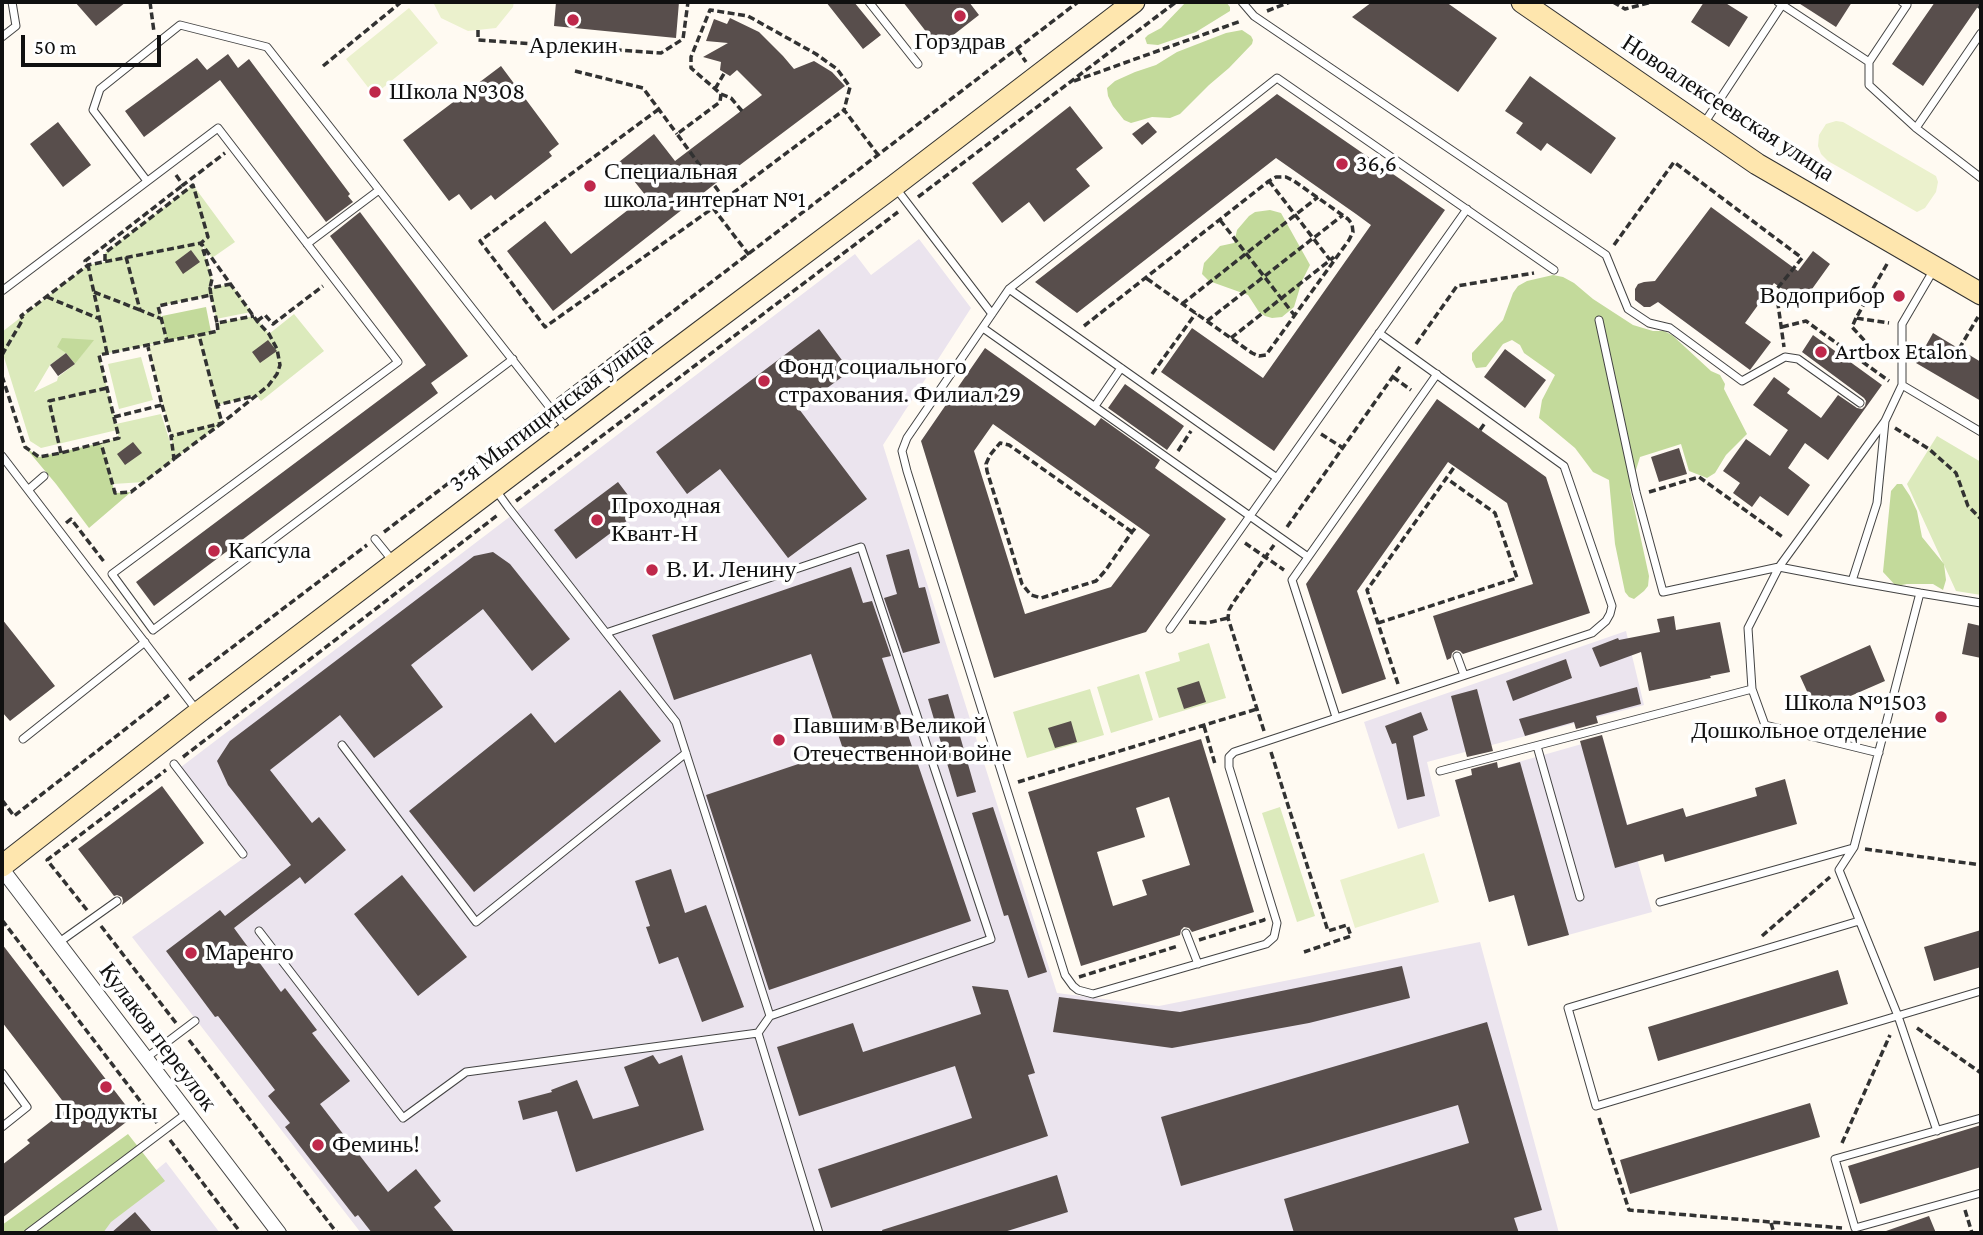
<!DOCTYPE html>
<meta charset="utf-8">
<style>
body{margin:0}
#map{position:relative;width:1983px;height:1235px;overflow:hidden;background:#fffaf2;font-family:"Crimson Pro",serif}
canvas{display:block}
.frame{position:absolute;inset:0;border:4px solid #101010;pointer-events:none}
.scale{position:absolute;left:21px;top:35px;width:140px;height:32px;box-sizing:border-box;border:4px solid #101010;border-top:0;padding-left:9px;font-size:21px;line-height:24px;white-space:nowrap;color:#101010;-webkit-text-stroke:5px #fff;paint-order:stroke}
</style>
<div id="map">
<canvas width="1983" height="1235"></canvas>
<div class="frame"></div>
<div class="scale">50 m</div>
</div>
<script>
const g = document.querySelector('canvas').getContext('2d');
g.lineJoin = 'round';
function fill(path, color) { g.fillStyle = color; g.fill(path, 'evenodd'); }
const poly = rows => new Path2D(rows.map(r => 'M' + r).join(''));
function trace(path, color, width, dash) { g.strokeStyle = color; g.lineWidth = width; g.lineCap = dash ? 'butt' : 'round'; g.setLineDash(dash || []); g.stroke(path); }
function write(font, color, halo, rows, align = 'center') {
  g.font = font + ' "Crimson Pro",serif'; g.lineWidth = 7; g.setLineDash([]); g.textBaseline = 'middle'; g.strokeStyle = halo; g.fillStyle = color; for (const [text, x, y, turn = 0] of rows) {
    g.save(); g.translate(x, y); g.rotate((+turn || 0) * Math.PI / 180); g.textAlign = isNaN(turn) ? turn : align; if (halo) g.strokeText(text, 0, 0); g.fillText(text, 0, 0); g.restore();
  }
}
const industrial = poly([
 [919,239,971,308,883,445,1057,993,1159,1006,1480,942,1559,1233,361,1233,132,937,248,855,181,767,855,254,871,275],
 [1626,631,1644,705,1427,762,1440,816,1398,829,1364,722],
 [1603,738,1652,912,1528,946,1514,895,1489,902,1455,780],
 [166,1162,220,1233,80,1233]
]);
const green = poly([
 [193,185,235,242,212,258,202,245,212,279,210,288,231,284,251,312,216,319,211,295,159,306,167,341,99,355,116,424,161,414,173,451,171,436,222,423,144,482,113,484,101,443,119,438,117,430,41,448,30,441,3,354,2,355,2,332,88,265,105,262,105,253],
 [93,340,75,364,58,377,57,381,34,392,50,365,66,353],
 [294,314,324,351,261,401,256,395,217,405,199,335,217,331,217,323,254,316,269,334],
 [141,357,153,400,119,409,108,364],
 [1937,436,1981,462,1981,595,1956,591,1907,484],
 [1209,643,1226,698,1159,718,1145,672,1180,661,1178,653],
 [1139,674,1153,720,1111,733,1097,687],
 [1090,689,1104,735,1027,758,1013,712],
 [1280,807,1315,916,1297,922,1262,813]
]);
const forest = poly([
 [1186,2,1226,2,1230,7,1230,11,1196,32,1158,45,1147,44,1145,38,1148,35,1161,28],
 [1242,30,1251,36,1253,40,1252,44,1229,68,1209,85,1180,114,1170,118,1152,117,1131,123,1124,120,1113,106,1108,96,1107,88,1115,81,1135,72,1156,65,1177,52,1226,33],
 [1270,210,1281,213,1310,265,1302,281,1294,307,1282,317,1272,318,1265,316,1259,312,1248,295,1209,281,1202,274,1204,263,1220,246,1234,243,1237,230,1249,216,1255,212],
 [1553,275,1563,277,1574,283,1593,299,1633,325,1653,331,1664,331,1672,335,1711,371,1720,375,1725,384,1724,389,1747,434,1726,455,1715,473,1707,478,1689,471,1681,444,1640,457,1630,489,1649,576,1648,586,1644,591,1634,599,1629,597,1625,592,1615,544,1609,480,1593,472,1575,448,1539,418,1542,400,1555,375,1524,353,1520,345,1512,340,1503,344,1486,367,1476,368,1472,360,1472,353,1503,320,1513,293,1518,286,1527,281],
 [206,307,211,332,167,341,162,316],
 [62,338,94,340,75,364,66,353,57,347],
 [101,443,115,493,131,492,89,528,56,484,25,447,39,457],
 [1897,484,1902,484,1910,496,1917,511,1922,537,1944,564,1946,580,1943,590,1933,584,1907,584,1896,586,1883,572,1891,491],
 [128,1134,165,1181,111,1222,103,1233,2,1233,2,1225]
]);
const pitch = poly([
 [433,2,514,2,513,7,496,28,468,31,441,18],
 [409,8,438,43,374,95,346,59],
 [1836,121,1843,122,1936,176,1938,182,1936,192,1925,208,1917,212,1828,161,1821,154,1818,146,1819,135,1826,124],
 [199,335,222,423,171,436,148,346],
 [1424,853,1439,902,1355,928,1340,880]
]);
const building = poly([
 [75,2,126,2,96,26],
 [556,2,679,2,676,38,554,26],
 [826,2,854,2,881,35,863,49],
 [903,2,969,2,979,15,938,47],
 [1372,2,1446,2,1497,38,1458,92,1352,17],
 [1704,2,1724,2,1748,17,1729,47,1691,22],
 [1797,2,1852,2,1836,27],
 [1935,2,1981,2,1923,86,1892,64],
 [730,18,759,32,783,56,794,69,814,61,832,72,845,86,716,183,553,311,507,251,545,221,571,254,646,196,619,162,654,134,675,161,762,95,737,70,730,76,720,70,721,62,703,57,728,43,706,41,714,19,727,24],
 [228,54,238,68,249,59,350,194,348,196,353,202,326,222,220,80,144,137,125,111,197,58,207,70],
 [501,66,559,144,549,152,552,156,495,200,491,195,471,210,459,194,449,201,403,140],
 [1530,76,1616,138,1591,174,1547,143,1541,151,1516,133,1523,123,1505,111],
 [1277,94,1445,210,1274,451,1161,372,1192,328,1263,378,1371,225,1356,214,1276,158,1077,313,1035,282],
 [1070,106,1103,148,1076,169,1090,186,1044,222,1029,202,1002,223,972,183],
 [58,122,91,165,63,187,30,144],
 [1148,122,1157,132,1142,145,1132,134],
 [1711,207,1798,271,1813,251,1830,264,1802,303,1774,283,1745,323,1771,342,1750,370,1658,302,1650,307,1644,307,1635,300,1635,289,1638,284,1644,282,1655,281],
 [360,212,468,356,431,383,438,393,154,606,136,582,426,365,330,236],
 [191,250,200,262,183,274,175,262],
 [819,329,850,371,799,409,867,499,788,558,720,469,687,494,656,452],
 [1933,333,1981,362,1981,401,1916,363],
 [1813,335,1882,385,1828,460,1805,443,1788,468,1810,485,1788,516,1760,496,1752,507,1733,493,1740,483,1723,471,1746,439,1770,456,1788,430,1753,405,1774,377,1790,389,1787,393,1821,418,1838,395,1857,408,1862,409,1865,406,1866,401,1864,398,1802,352],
 [268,340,277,351,260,363,252,352],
 [985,348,1095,426,1101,418,1160,460,1155,468,1226,519,1146,632,994,678,921,441],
 [993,424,1150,535,1111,587,1025,614,974,451],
 [1505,349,1546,380,1525,408,1484,377],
 [66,353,75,364,58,376,50,365],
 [1125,384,1184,426,1167,450,1108,408],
 [1437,399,1546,477,1590,613,1463,654,1460,651,1456,650,1452,653,1451,658,1447,660,1433,616,1533,584,1507,503,1448,462,1357,591,1386,679,1342,694,1306,584],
 [133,442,142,453,125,465,117,454],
 [1679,448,1687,474,1659,482,1651,457],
 [618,482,640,511,576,559,554,530],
 [909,549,919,588,925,587,940,643,903,653,884,598,897,594,886,555],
 [493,552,510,564,570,639,532,671,483,609,411,665,443,707,374,758,340,715,270,770,312,823,319,817,346,850,305,884,300,877,234,928,281,992,285,988,317,1030,312,1033,350,1081,320,1104,388,1192,416,1169,441,1201,434,1207,455,1233,372,1233,358,1215,355,1217,285,1127,290,1123,268,1096,275,1090,218,1016,215,1017,166,951,220,910,225,916,291,865,228,785,217,761,230,741,474,556],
 [851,567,863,603,872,601,891,656,882,658,971,921,769,990,706,795,843,749,811,654,674,700,652,635],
 [1674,616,1676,630,1720,622,1730,672,1710,676,1711,678,1649,691,1641,652,1600,667,1592,648,1618,638,1619,640,1660,632,1657,619],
 [2,619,55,686,10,721,2,712],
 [1968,623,1981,626,1981,658,1962,654],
 [1870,645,1885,681,1816,711,1800,676],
 [1566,659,1572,678,1513,701,1506,681],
 [1199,681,1206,702,1184,709,1177,688],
 [1637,687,1641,704,1596,716,1598,723,1576,729,1574,722,1525,736,1519,719],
 [1477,689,1493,751,1467,757,1451,696],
 [620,690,661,741,474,892,409,811,531,713,555,743],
 [948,694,976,792,957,797,928,699],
 [1421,712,1428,730,1413,736,1425,796,1407,800,1396,743,1392,744,1385,726],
 [1071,721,1077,742,1055,748,1048,728],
 [1602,735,1627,825,1683,808,1686,817,1757,796,1755,788,1785,779,1797,824,1665,862,1663,854,1615,868,1580,741],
 [1201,739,1254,912,1192,932,1189,928,1184,927,1181,930,1180,935,1081,966,1028,792],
 [1169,797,1190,865,1142,880,1147,895,1113,906,1097,852,1145,837,1136,808],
 [1497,762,1498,768,1520,762,1569,935,1528,946,1514,895,1489,902,1455,780,1472,775,1471,769],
 [162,786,204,843,122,905,123,901,122,897,117,895,114,896,78,849],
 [993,807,1047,972,1028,978,1008,915,1004,916,972,813],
 [671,869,685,913,706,905,744,1007,702,1022,678,957,659,964,646,927,650,926,635,881],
 [402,875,467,957,418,996,354,914],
 [1981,930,1981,967,1934,981,1924,947],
 [2,944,134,1116,2,1218,2,1165,30,1143,27,1140,68,1108,2,1022],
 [1402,966,1410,998,1309,1023,1172,1048,1053,1032,1059,997,1180,1012],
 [1838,970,1848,1004,1658,1061,1648,1027],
 [972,986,1008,990,1035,1073,1028,1075,1048,1136,831,1208,818,1169,972,1118,955,1066,799,1116,777,1047,853,1023,863,1052,981,1014],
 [1487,1022,1542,1210,1514,1218,1519,1233,1294,1233,1284,1199,1469,1143,1458,1105,1181,1186,1161,1117],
 [653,1055,659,1064,682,1055,704,1130,576,1172,557,1111,523,1120,518,1101,552,1092,551,1090,577,1080,593,1119,639,1106,624,1067],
 [1810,1103,1820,1137,1630,1194,1620,1160],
 [1981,1125,1981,1167,1860,1204,1848,1166],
 [1057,1175,1068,1212,1001,1233,883,1233,882,1230],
 [135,1212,153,1233,111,1233],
 [1929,1216,1936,1233,1886,1233,1886,1231]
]);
const path = poly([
 [150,2,154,32],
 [1613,2,1625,9,1652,2],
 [1978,6,1981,8],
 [1267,11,1290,2],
 [478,30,478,40,661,53,683,39,688,2],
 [1017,49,1026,62],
 [323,66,400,3,399,2],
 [575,71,643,88,677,134],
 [1074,81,1241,21],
 [715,89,725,72],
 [721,94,731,98,742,111],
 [659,109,480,241,545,327,713,208],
 [176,175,183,185,225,153],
 [1269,181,1330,260],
 [918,197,1176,2],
 [725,200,677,134,720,102,721,94,691,68,691,57,710,10,748,16,816,54,837,69,850,87,844,110],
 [1220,220,1295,316],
 [1614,245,1674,162,1802,258,1776,290,1784,347],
 [749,255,713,208,844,110,879,156],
 [126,257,140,310,162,319],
 [105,261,105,253,193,185,208,237,201,243,212,279,210,288],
 [1887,264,1856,318,1889,323],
 [94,292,140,310],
 [211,295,217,323,254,316],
 [47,297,100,319],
 [1182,304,1318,197],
 [1856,318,1852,327,1875,352,1890,359],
 [257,321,265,315,273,324,323,286],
 [1207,321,1343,215],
 [217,323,218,331,199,335,217,405],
 [1084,326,1269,181,1276,177,1286,177,1294,181,1348,219,1352,224,1353,232,1349,240,1266,355,1259,356,1252,353,1146,278],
 [1782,327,1806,321,1889,381],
 [1231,338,1334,257],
 [167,341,199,335],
 [1416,344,1457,286,1534,273],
 [1959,349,1978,317],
 [107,353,88,265,85,261,183,185],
 [2,355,23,319,21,316,88,265,201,243,257,321,269,334,277,349,280,365,277,374,268,386,222,423,171,436,174,459,131,492,115,493,101,443],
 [1152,374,1196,313],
 [2,376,25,447,39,457,61,453,119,438,99,355,167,341,158,306,211,295,210,288,231,284],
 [1393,377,1411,390],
 [557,400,1078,2],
 [162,405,171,436],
 [114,417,162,405,148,347],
 [1895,428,1929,449,1956,473,1968,506,1981,519],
 [1480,430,1485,423],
 [1321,434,1343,448],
 [1178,451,1191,431],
 [61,453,49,401,107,388],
 [175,458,222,423,217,405,254,396],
 [1649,492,1699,477,1784,538],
 [516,501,898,212],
 [66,523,71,519,105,563],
 [1287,527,1401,365],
 [384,532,540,414],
 [1132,532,1009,445,1000,443,990,455,986,464,987,471,1022,584,1031,595,1041,598,1096,581,1105,571,1132,532,1137,526],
 [1245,543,1284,570],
 [1189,622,1207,623,1228,618],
 [1378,623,1517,578,1495,513,1446,478],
 [189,680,367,545],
 [1398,684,1367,590,1455,466],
 [1204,726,1215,764],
 [1264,731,1228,618,1229,610,1233,603,1274,545],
 [1271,752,1328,931,1347,925,1351,936,1304,952],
 [183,757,499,514],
 [1018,782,1257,709],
 [2,800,14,816,169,695],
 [1865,849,1981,865],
 [87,910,47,860,166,770],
 [2,920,157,1123],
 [101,926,176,1023],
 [1762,936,1830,877],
 [1199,940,1264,920,1263,918],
 [1079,977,1178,946],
 [1917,1028,1981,1073],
 [189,1040,337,1233],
 [1599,1118,1629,1210,1842,1228],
 [170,1140,241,1233],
 [1842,1143,1890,1035],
 [1965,1210,1972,1233],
 [1771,1223,1774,1233]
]);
const lane = poly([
 [869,2,918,64],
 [1242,2,1254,16,1606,255,1628,309,1649,323,1670,328,1742,381,1785,357,1798,359,1860,403],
 [1778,2,1869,62,1869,85,1916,128,1981,178],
 [2,37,16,26,12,2],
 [1869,62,1907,5,1902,2],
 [1703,125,1782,5],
 [1916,128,1981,33],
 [147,181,93,110,100,89,180,25,267,47,566,428],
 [895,187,992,314],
 [307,244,379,190],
 [1009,289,1277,478],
 [2,291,218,128,398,362,112,574,153,630,513,359],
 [1599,320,1636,492,1663,592,1779,567,1852,581,1877,503,1885,421],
 [983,328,1308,557],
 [1379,333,1564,466,1612,606,1610,614,1606,621,1592,633,1234,752,1229,757,1229,767,1277,923,1274,937,1266,944,1093,994,1078,990,1073,986,1065,975,907,471,902,451,907,438,1009,289,1277,78,1554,270],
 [1902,385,1981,432],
 [1095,406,1121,368],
 [2,456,198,712],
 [495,489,508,507,606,633,676,722,770,1016,991,939,861,547,606,633],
 [28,490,44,476],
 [375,539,392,560],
 [1852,581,1920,593],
 [1170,629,1467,209],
 [1457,656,1464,675],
 [1336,717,1292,580,1437,374],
 [23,739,145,642],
 [342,745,476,922,686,753],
 [1537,746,1580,897],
 [1879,753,1765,725,1752,689,1748,628,1779,567,1885,421,1902,385,1902,324,1933,271],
 [174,764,243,854],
 [1440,771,1752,689],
 [1660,902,1853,848],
 [1859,921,1568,1008,1596,1106,1981,991],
 [259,931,403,1118,466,1072,758,1033],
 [1186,933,1198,964],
 [58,943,117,901],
 [770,1016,758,1033,819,1233],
 [146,1058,195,1021],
 [2,1073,27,1107,2,1127],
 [1981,1118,1835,1159,1855,1228,1981,1193],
 [1937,1131,1898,1016,1839,870,1854,847,1920,593,1981,603],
 [28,1233,187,1113]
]);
const street = poly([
 [2,869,279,1233]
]);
const secondary = poly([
 [1522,2,1757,164,1981,294],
 [2,866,199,712,641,376,894,186,1134,2]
]);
const markers = [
 [960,16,7,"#bf284b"],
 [573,20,7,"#bf284b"],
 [375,92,7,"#bf284b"],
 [1342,164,7,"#bf284b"],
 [590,186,7,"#bf284b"],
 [1899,296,7,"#bf284b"],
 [1821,352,7,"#bf284b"],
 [764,381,7,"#bf284b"],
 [597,520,7,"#bf284b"],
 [214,551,7,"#bf284b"],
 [652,570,7,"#bf284b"],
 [1941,717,7,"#bf284b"],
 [779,740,7,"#bf284b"],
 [191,953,7,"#bf284b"],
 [106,1087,7,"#bf284b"],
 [318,1145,7,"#bf284b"]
];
const poiNames = [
 ["Горздрав",960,42,"center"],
 ["Арлекин",573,46,"center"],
 ["Школа №308",389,92],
 ["36,6",1356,164],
 ["Специальная",604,172],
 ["школа-интернат №1",604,200],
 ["Водоприбор",1885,296,"right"],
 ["Artbox Etalon",1835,352],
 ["Фонд социального",778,367],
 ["страхования. Филиал 29",778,395],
 ["Проходная",611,506],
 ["Квант-Н",611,534],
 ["Капсула",228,551],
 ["В. И. Ленину",666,570],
 ["Школа №1503",1927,703,"right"],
 ["Дошкольное отделение",1927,731,"right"],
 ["Павшим в Великой",793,726],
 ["Отечественной войне",793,754],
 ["Маренго",205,953],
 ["Продукты",106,1112,"center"],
 ["Феминь!",332,1145]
];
const streetNames = [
 ["Новоалексеевская улица",1728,108,33],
 ["3-я Мытищинская улица",551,412,-37],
 ["Кулаков переулок",158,1037,53]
];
fill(industrial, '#ebe4ee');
fill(green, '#dceabc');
fill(forest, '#c3da9b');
fill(pitch, '#ebf1cd');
fill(building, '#584e4c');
trace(lane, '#434343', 9);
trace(street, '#434343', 16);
trace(secondary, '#323232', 23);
trace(path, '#323232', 3.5, [7, 3.5]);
trace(lane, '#fff', 7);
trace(street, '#fff', 14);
trace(secondary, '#fee6ae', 21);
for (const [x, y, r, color] of markers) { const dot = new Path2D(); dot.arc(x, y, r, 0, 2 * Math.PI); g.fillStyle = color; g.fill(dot); trace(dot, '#fff', 2.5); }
write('24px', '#101010', '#fff', poiNames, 'left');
write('24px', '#101010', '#fff', streetNames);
</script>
